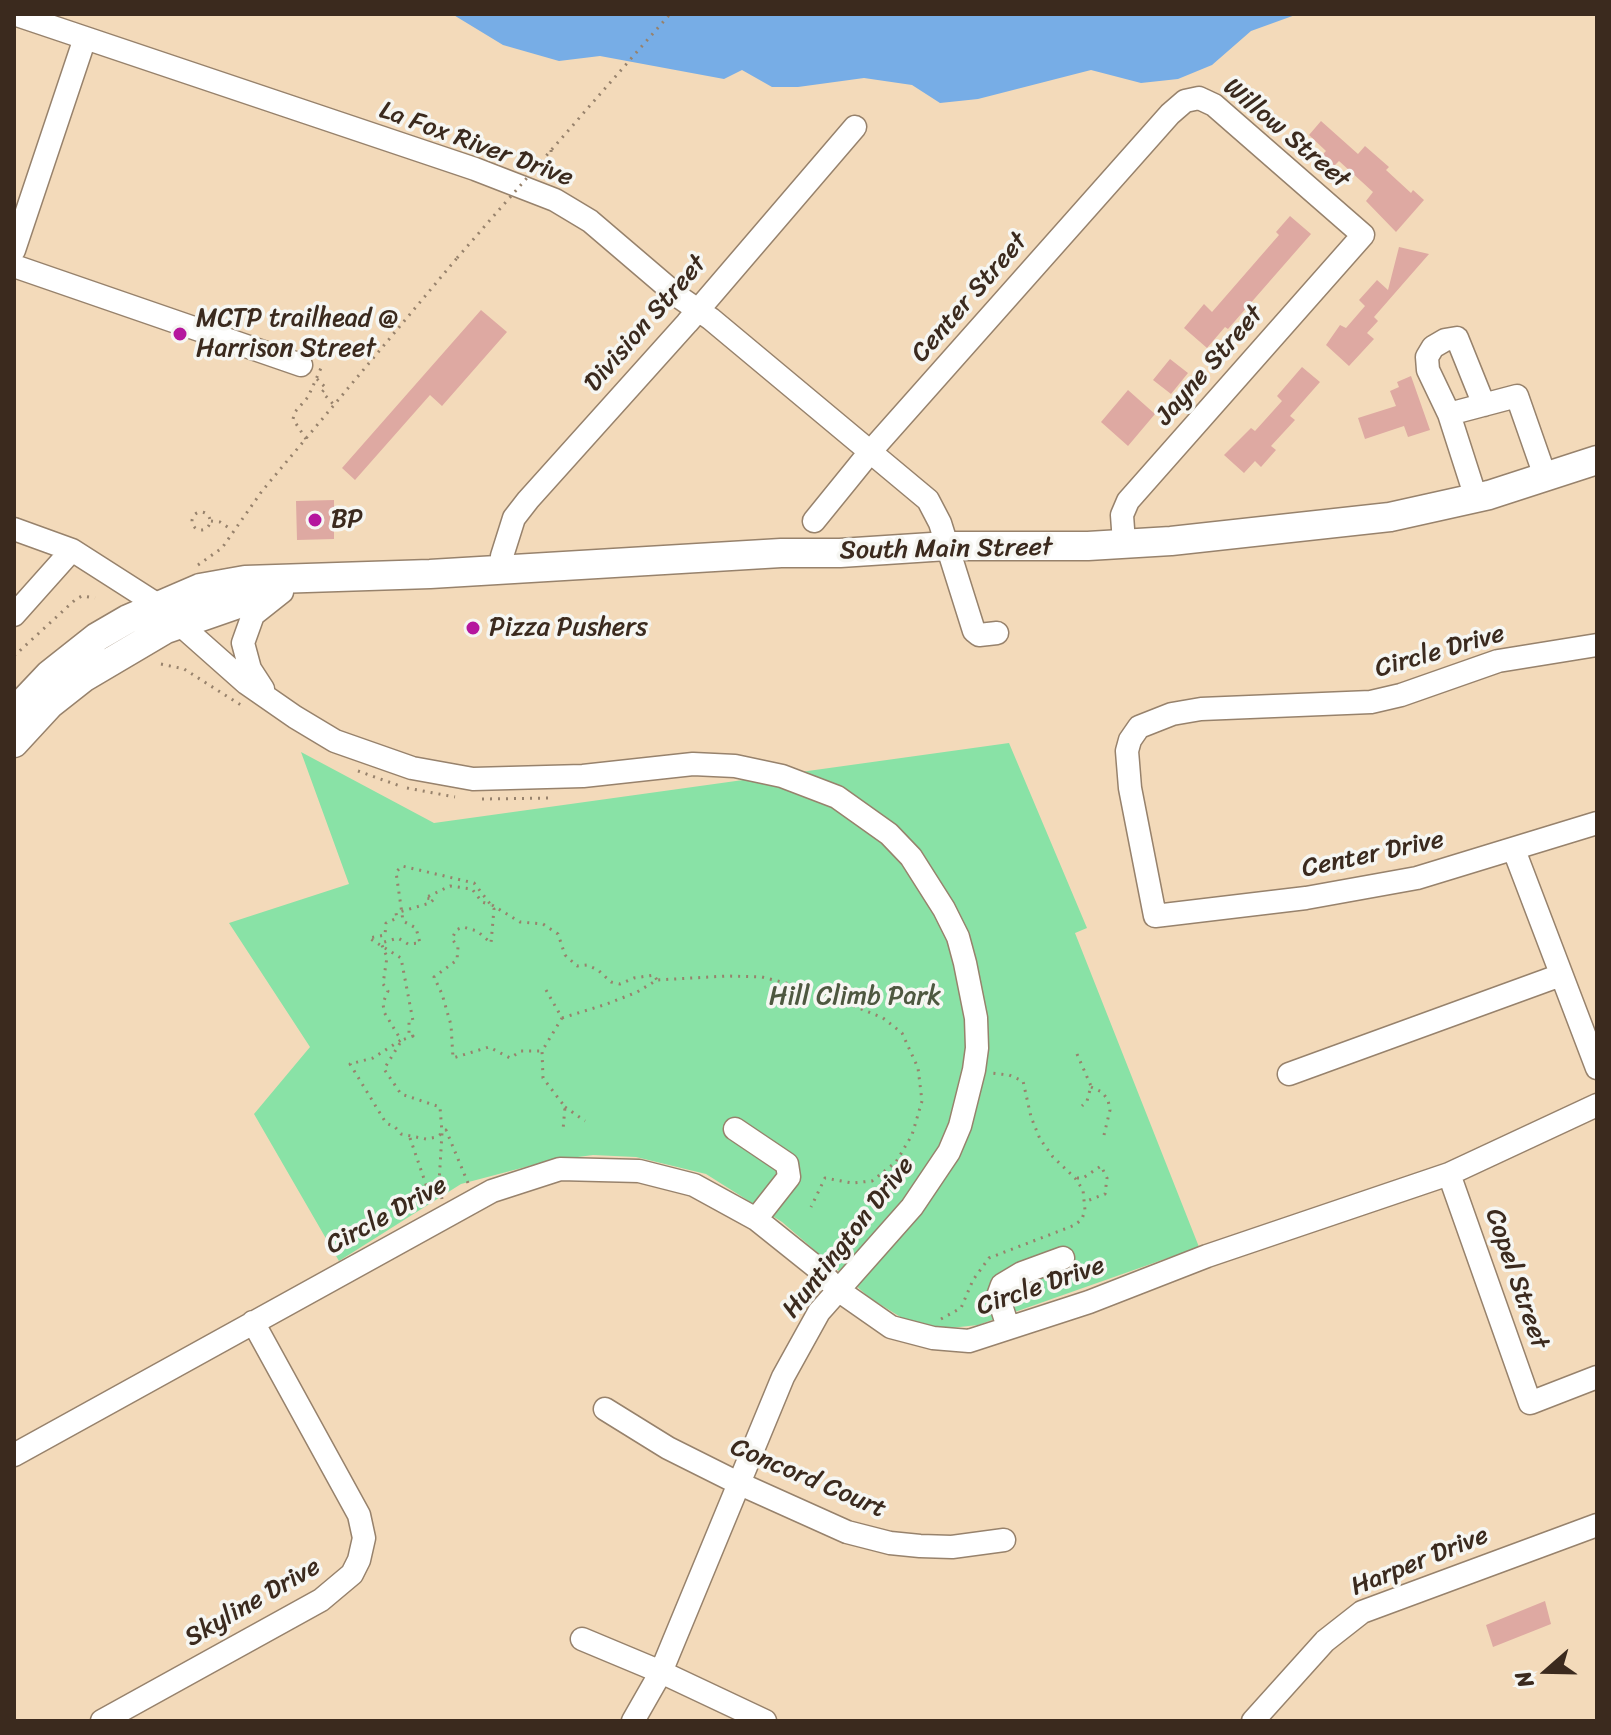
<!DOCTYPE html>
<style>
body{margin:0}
#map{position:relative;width:1611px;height:1735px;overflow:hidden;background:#f3daba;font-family:Sriracha,sans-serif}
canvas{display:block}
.frame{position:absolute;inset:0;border:16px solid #3b2a1e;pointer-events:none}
.north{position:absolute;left:1507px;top:1631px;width:80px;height:80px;-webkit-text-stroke:6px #f6f6f2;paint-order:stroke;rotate:250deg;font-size:22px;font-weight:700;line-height:32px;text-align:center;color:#3b2a1e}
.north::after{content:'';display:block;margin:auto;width:28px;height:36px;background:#3b2a1e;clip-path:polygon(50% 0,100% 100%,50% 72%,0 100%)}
</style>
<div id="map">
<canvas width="1611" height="1735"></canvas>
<div class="frame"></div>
<div class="north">N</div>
</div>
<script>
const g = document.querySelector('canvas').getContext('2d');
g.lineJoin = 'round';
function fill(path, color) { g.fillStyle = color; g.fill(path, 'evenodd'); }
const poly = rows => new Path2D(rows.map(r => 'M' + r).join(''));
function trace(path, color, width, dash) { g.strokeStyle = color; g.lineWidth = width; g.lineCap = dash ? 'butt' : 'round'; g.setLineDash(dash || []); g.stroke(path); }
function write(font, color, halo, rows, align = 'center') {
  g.font = font + ' Sriracha,sans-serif'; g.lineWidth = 7; g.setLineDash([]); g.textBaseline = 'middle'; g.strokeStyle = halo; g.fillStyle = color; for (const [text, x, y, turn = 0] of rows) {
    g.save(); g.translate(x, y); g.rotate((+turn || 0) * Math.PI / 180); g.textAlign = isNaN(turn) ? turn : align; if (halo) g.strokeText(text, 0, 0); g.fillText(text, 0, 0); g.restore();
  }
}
const green = poly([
 [1009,743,1087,928,1075,933,1199,1247,978,1325,950,1328,932,1327,902,1318,870,1298,782,1222,706,1174,636,1157,593,1155,548,1161,461,1184,339,1261,254,1114,310,1047,229,923,349,884,301,752,434,823]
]);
const water = poly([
 [452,14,1298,14,1251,31,1212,65,1178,79,1141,83,1091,70,978,99,940,103,912,85,864,78,798,87,772,87,742,70,724,79,600,56,559,61,503,45]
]);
const building = poly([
 [1321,121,1358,154,1365,146,1389,167,1386,170,1411,193,1413,190,1424,200,1396,232,1366,201,1373,192,1339,161,1333,167,1321,156,1326,151,1309,135],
 [1290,216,1311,234,1228,329,1225,327,1207,348,1184,328,1204,304,1212,312,1279,235,1276,232],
 [1399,247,1429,254,1374,317,1378,321,1367,333,1374,339,1349,366,1326,345,1340,325,1346,328,1365,306,1359,300,1377,280,1388,290],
 [481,310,507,332,442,406,430,395,355,480,342,468],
 [1170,359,1188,373,1171,394,1153,380],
 [1302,367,1320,382,1290,416,1295,420,1271,446,1276,450,1261,467,1255,461,1244,473,1224,455,1251,428,1255,431,1282,401,1277,396],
 [1411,376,1430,430,1408,437,1404,426,1365,439,1358,418,1396,406,1390,391,1399,387,1397,382],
 [1128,390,1155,414,1128,446,1101,422],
 [334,500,334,539,297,540,296,501],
 [1545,1601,1551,1624,1493,1647,1486,1625]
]);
const path = poly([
 [551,150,552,171,556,181],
 [317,379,326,388,322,392,334,405],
 [306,439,293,419,295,412,308,397,321,368,321,364],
 '192 521a9 9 0 1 1 18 0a9 9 0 1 1-18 0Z',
 [211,521,220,522,232,530],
 [198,565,222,548,262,491,457,258],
 [14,656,76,599,82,596,95,598],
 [161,664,184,669,244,707],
 [358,771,400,786],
 [407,788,455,797],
 [482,799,554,798],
 [492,905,520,922,543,924,558,934,565,955,577,966,587,965,598,970,611,982,620,984,634,978,654,975,657,980],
 [546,990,562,1018,542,1051,543,1078,565,1107,563,1130],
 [562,1018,607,1004,637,992,657,980,727,976,762,977,818,991,883,1018,902,1033,918,1068,922,1101,912,1135,896,1162,872,1181,852,1183,825,1178,811,1207],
 [1077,1054,1091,1086,1087,1101,1082,1106],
 [1091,1087,1102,1092,1108,1100,1110,1110,1104,1135],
 [565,1107,585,1121],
 [410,1138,432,1202],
 [1077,1178,1083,1178,1101,1166,1107,1178,1105,1194,1084,1202],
 [468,1183,446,1130,437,1137,426,1139,401,1134,395,1127,386,1123,350,1064,373,1058,401,1040,384,1012,383,1003,388,991,383,984,387,957,381,943,398,938,408,944,420,943,416,928,403,921,396,872,402,866,474,883,494,909,491,943,477,931,463,927,456,930,452,939,458,947,457,960,434,977,442,994,451,1025,453,1058,489,1047,510,1058,521,1051,542,1051],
 [442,1199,439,1183,442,1133,440,1107,401,1094,384,1069,402,1040,413,1036,409,1035,409,1022,413,1021,401,958,369,938,385,935,386,923,397,918,396,913,430,903,434,899,425,898,450,886,472,889,482,902,491,905],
 [941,1319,961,1308,973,1280,989,1258,1075,1225,1082,1219,1085,1210,1083,1190,1075,1178,1053,1157,1040,1139,1031,1117,1023,1081,1009,1075,991,1073]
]);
const minor = poly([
 [14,14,475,169,555,200,590,221,679,297,711,319,928,500,940,523,974,631,979,635,997,633],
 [14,250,85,38],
 [14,266,301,365],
 [1449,414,1428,370,1427,357,1433,347,1445,340,1457,338,1484,405],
 [1476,498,1449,414,1517,396,1545,476],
 [814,521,870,452,1170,114,1185,101,1199,98,1214,105,1363,235,1128,501,1122,515,1124,543],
 [14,529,72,550,158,605,246,683,295,717,335,741,412,768,473,779,583,776,693,764,735,766,782,776,837,797,889,834,911,857,944,909,958,937,965,963,976,1018,977,1048,974,1070,960,1126,949,1152,912,1207,819,1312,783,1377,661,1672,633,1721],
 [502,569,502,556,514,518,528,500,687,323,855,127],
 [14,615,72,550],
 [1597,645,1498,661,1401,695,1371,702,1201,709,1172,714,1139,727,1130,740,1127,751,1130,788,1155,916,1306,898,1417,878,1597,823],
 [263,689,250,669,243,643,253,615,282,592],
 [1514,850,1597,1068],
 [1289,1074,1561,975],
 [735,1129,787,1164,789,1177,756,1219],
 [1449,1174,1530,1403,1597,1377],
 [1008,1327,998,1296,1002,1285,1022,1273,1063,1258],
 [605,1409,668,1448,738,1483,847,1532,890,1543,920,1546,952,1547,1004,1540],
 [14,1455,492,1191,560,1169,639,1171,694,1185,756,1219,816,1267,838,1290,891,1327,933,1338,969,1341,1089,1302,1207,1256,1449,1174,1597,1105],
 [582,1639,661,1672,765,1721],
 [102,1721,321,1600,352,1574,359,1560,364,1538,359,1515,253,1322],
 [1253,1721,1325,1641,1362,1612,1597,1525]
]);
const major = poly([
 [14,712,49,675,97,637,128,619,200,588,245,580,430,574,781,553,840,553,947,546,1088,546,1171,541,1390,517,1489,495,1597,460],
 [14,743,50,704,83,678,166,629,238,604,280,582]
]);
const pathBridge = poly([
 [457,258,670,14]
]);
const markers = [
 [180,334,8,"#b5179e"],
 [315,520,8,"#b5179e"],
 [473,628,8,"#b5179e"]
];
const streetNames = [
 ["Willow Street",1286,134,40],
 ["La Fox River Drive",476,145,20],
 ["Center Street",970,298,-49],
 ["Division Street",646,324,-49],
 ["Jayne Street",1210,366,-49],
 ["South Main Street",946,550,-1],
 ["Circle Drive",1440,652,-16],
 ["Center Drive",1373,855,-12],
 ["Circle Drive",387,1216,-29],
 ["Huntington Drive",849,1238,-52],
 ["Copel Street",1516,1279,71],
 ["Circle Drive",1041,1287,-19],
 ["Concord Court",808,1479,23],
 ["Harper Drive",1420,1562,-22],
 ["Skyline Drive",253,1603,-30]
];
const poiNames = [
 ["MCTP trailhead @",196,319],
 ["Harrison Street",196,349],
 ["BP",331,520],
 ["Pizza Pushers",489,628]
];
const parkNames = [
 ["Hill Climb Park",855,997]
];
fill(green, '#89e2a6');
fill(water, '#77ade6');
fill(building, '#dea9a2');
trace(minor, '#97826c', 25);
trace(major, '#97826c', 31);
trace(path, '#97826c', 3, [2, 6]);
trace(minor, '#fff', 22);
trace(major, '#fff', 28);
trace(pathBridge, '#97826c', 3, [2, 6]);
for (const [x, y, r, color] of markers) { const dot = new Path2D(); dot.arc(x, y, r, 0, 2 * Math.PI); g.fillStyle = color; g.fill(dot); trace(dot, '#f6f6f2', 3); }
write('26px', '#3b2a1e', '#f6f6f2', streetNames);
write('26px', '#3b2a1e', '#f6f6f2', poiNames, 'left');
write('26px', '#4e5840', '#f6f6f2', parkNames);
</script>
